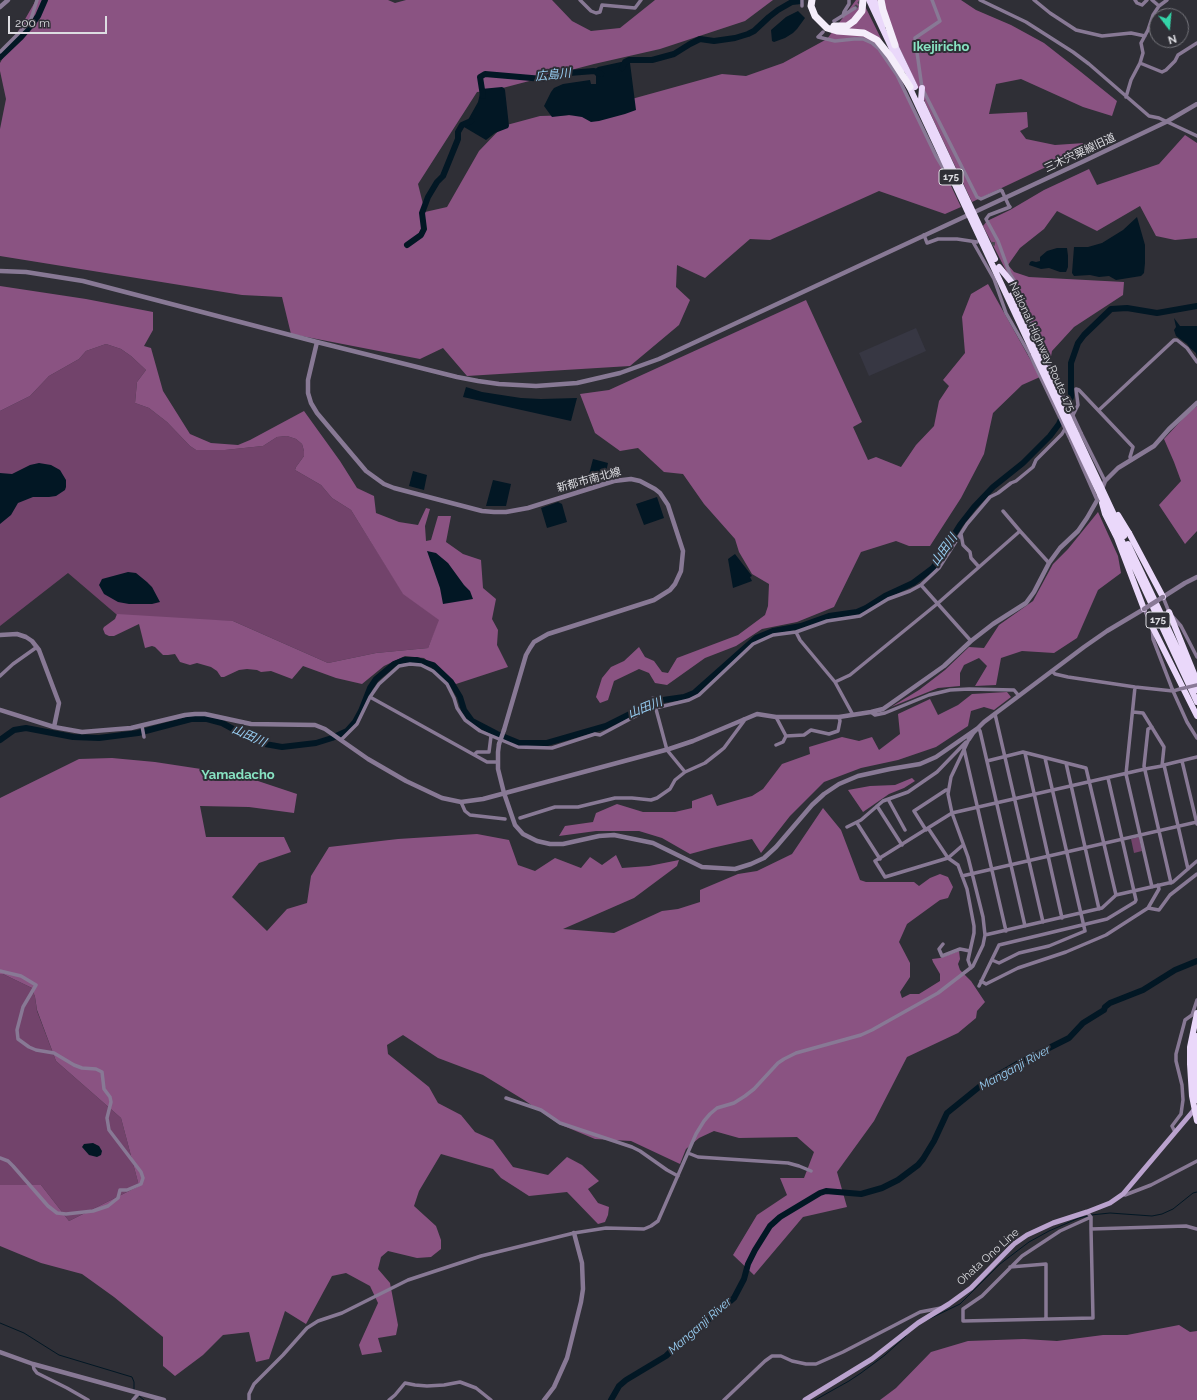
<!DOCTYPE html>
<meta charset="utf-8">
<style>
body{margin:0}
#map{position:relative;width:1197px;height:1400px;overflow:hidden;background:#2f2f36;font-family:Raleway,sans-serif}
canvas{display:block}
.north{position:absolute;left:1149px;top:8px;width:40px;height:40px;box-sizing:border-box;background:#2f2f36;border:1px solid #75757b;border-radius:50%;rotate:164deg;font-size:11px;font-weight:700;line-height:16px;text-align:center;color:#dddde2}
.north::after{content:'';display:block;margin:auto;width:14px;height:18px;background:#34d4a8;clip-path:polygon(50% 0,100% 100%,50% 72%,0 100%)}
.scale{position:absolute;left:8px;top:16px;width:99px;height:18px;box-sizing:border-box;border:2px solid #dddde2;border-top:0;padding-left:5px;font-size:12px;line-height:14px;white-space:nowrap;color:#dddde2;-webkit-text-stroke:3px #2f2f36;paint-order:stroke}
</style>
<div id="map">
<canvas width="1197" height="1400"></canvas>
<div class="north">N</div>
<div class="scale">200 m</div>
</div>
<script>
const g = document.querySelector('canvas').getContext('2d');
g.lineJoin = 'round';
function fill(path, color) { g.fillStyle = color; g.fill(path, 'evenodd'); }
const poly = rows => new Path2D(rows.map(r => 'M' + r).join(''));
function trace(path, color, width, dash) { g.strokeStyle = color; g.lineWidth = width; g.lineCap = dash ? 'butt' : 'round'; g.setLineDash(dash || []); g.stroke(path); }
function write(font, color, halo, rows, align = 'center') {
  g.font = font + ' Raleway,"Noto Sans JP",sans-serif'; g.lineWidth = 4; g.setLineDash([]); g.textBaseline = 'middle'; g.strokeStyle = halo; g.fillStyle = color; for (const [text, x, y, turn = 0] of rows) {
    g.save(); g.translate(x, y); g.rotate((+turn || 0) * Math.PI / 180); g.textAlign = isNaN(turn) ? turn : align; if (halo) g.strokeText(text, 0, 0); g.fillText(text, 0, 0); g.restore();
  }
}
const built = poly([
 [916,328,926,351,869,376,859,353]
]);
const green = poly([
 [106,344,121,349,131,356,146,370,137,382,135,403,149,408,167,422,190,446,196,450,225,450,263,446,277,437,287,436,296,439,302,444,304,451,304,456,296,467,295,470,321,485,332,498,351,510,403,593,440,620,428,648,376,653,328,663,233,621,123,620,68,573,0,626,0,411,30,396,49,376,79,359,86,351],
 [1139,837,1142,851,1134,853,1131,839],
 [0,974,3,974,32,988,35,997,37,1011,56,1061,121,1118,139,1186,69,1221,41,1185,0,1185]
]);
const forest = poly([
 [36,0,388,0,395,3,406,0,552,0,572,21,591,31,620,28,655,0,773,0,745,21,660,49,594,64,495,90,477,92,418,184,425,212,447,207,479,151,503,126,540,116,574,115,722,74,746,76,783,63,827,39,856,0,862,0,895,67,961,207,945,214,879,191,770,240,750,239,705,278,677,265,676,287,690,300,679,325,630,366,467,376,443,348,420,359,291,334,282,297,242,295,0,256,0,129,6,99,0,71,0,63],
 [877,0,961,0,976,10,1011,25,1044,43,1081,72,1117,101,1112,116,1083,107,1021,79,996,84,989,114,1027,112,1028,127,1020,131,1026,139,1055,145,1099,142,972,202],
 [1185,135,1197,143,1197,238,1175,240,1156,236,1140,206,1097,231,1057,211,1044,229,1020,248,1008,265,1014,272,1029,277,1124,282,1123,295,1074,327,1052,351,1050,362,1015,288,983,226,987,221,1010,210,1044,190,1089,169,1097,185,1159,164],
 [988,284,1040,377,1022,385,993,413,984,454,961,498,930,546,909,546,896,541,861,552,834,607,797,622,762,629,736,646,705,658,667,685,655,683,649,673,639,669,614,681,608,700,600,703,596,697,602,678,611,667,624,661,639,647,645,657,654,661,662,672,668,673,677,658,738,635,765,615,768,606,769,584,752,574,739,552,735,539,704,504,683,474,664,472,638,448,620,451,595,433,580,394,609,390,806,300,862,422,853,427,868,460,876,457,901,467,916,445,934,426,939,401,949,386,943,380,965,353,962,317,971,294],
 [0,286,86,299,153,312,153,330,144,346,151,348,163,391,190,434,211,443,238,445,250,440,304,411,340,461,357,488,374,496,376,513,399,522,418,525,426,508,430,509,425,526,426,541,431,540,438,516,451,516,446,542,463,554,481,560,483,588,496,599,492,619,498,630,497,645,508,667,456,684,424,658,405,656,384,666,362,684,336,678,303,666,292,679,271,671,261,672,257,670,247,669,239,670,224,677,221,677,217,671,211,667,197,663,190,665,180,662,175,654,168,655,163,655,155,647,152,646,145,648,139,624,114,636,109,636,105,634,103,629,104,627,115,619,117,614,233,621,328,663,376,653,428,648,439,620,403,594,351,510,332,498,321,485,295,470,296,467,304,456,304,451,302,444,296,439,287,436,277,437,263,446,225,450,196,450,190,446,167,422,149,408,135,403,137,382,146,370,131,356,121,349,106,344,86,351,79,359,49,376,30,396,0,411],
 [1197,406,1197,531,1185,544,1159,505,1181,481,1174,462,1164,439,1188,413],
 [1098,512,1118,556,1121,573,1098,590,1077,638,1054,653,1022,651,1001,658,996,685,975,686,987,666,979,658,964,665,960,673,960,686,938,688,891,707,919,690,945,670,969,647,984,648,999,625,1033,601,1053,564,1068,549],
 [1007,692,1011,697,994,710,984,707,971,711,968,726,936,747,898,760,861,768,824,782,790,816,761,853,752,839,712,848,690,854,662,838,639,831,596,831,559,836,565,826,593,822,596,813,617,804,643,812,675,812,692,808,692,801,712,794,717,806,752,796,763,789,782,764,810,754,809,747,842,737,859,741,872,737,879,750,900,734,898,714,930,699,938,715,958,705,972,694],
 [112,758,155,762,201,769,255,780,297,794,294,813,249,807,200,806,206,837,284,837,291,852,259,863,232,897,267,931,287,909,307,903,311,876,329,847,398,839,477,834,509,840,518,865,535,871,555,858,581,868,590,857,602,865,616,855,622,868,649,866,679,860,677,866,634,898,563,929,614,933,662,911,678,909,700,902,700,890,738,874,757,871,792,854,823,808,841,830,860,880,866,882,914,882,919,886,930,878,940,874,948,877,953,887,948,898,940,900,907,924,899,942,910,963,910,977,900,992,902,998,910,994,919,994,940,981,940,974,933,962,932,959,940,958,959,951,960,959,958,964,960,970,971,981,985,1002,977,1011,976,1018,958,1033,907,1057,874,1121,837,1172,847,1207,803,1217,754,1275,733,1255,757,1215,787,1195,780,1178,804,1178,814,1152,797,1137,739,1138,714,1131,699,1138,686,1149,680,1164,631,1141,595,1139,559,1124,524,1100,483,1075,438,1058,403,1035,387,1045,388,1054,429,1087,438,1103,461,1115,475,1132,493,1140,513,1167,548,1175,567,1157,582,1165,599,1181,588,1189,598,1203,609,1207,608,1215,605,1222,598,1224,567,1192,529,1196,501,1178,493,1169,441,1154,419,1191,414,1206,436,1226,441,1240,441,1249,431,1257,417,1258,388,1251,381,1257,378,1269,390,1283,398,1325,396,1335,378,1338,382,1352,362,1355,359,1345,378,1303,370,1286,346,1273,332,1276,306,1324,285,1311,269,1359,256,1362,249,1332,223,1335,203,1355,175,1376,163,1366,163,1337,114,1297,82,1274,41,1263,0,1246,0,1185,41,1185,69,1221,139,1186,121,1118,56,1061,37,1010,35,997,32,988,3,974,0,974,0,798,79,759],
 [912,778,915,781,904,788,889,794,863,812,848,790,870,786,895,785],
 [1179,1325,1190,1332,1197,1331,1197,1400,880,1400,896,1388,931,1352,968,1341,1024,1339,1057,1341,1103,1335,1127,1335]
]);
const water = poly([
 [798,11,805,18,797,29,793,33,785,38,774,42,772,41,771,30,786,17],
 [621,62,630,63,636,110,625,114,599,121,591,122,582,117,569,115,552,117,544,106,551,92,554,88,563,84,590,80,591,84,596,84,596,76,595,75,594,70,598,67],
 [502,87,504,88,505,90,509,126,508,128,495,133,486,140,464,127,478,102,481,89],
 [1137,217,1145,245,1145,263,1144,273,1141,276,1116,280,1109,276,1099,277,1090,275,1074,276,1072,273,1074,247,1088,247,1102,243,1123,230],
 [1057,248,1067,248,1068,256,1068,267,1066,272,1060,272,1049,268,1041,269,1029,265,1030,262,1032,261,1036,262,1040,261,1040,257,1047,251],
 [1174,318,1180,326,1197,326,1197,357,1196,353,1190,348,1187,344,1176,336,1174,330,1176,327],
 [466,387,482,392,521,398,541,399,577,398,571,421,463,397],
 [593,459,608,463,605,477,587,482],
 [39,463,51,465,60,470,66,480,66,487,65,490,56,496,49,497,33,497,18,503,11,515,0,524,0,473,12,474,30,465],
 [413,471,427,475,424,490,409,486],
 [493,480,511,484,506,506,486,506],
 [657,497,664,518,644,525,636,504],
 [558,502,562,504,567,522,547,528,541,508],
 [427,551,436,553,448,563,464,585,470,591,473,599,443,604,440,588],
 [735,554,752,576,750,577,752,581,733,588,728,559],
 [128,572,136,573,147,582,152,587,160,602,152,604,129,604,118,602,104,594,99,585,102,579],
 [93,1143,99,1146,102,1151,101,1155,97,1157,89,1155,82,1147,84,1144]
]);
const stream = poly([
 [792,2,792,3],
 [1091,1215,1110,1213,1152,1216,1162,1214,1173,1209,1193,1193,1197,1192],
 [927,1320,960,1304,1000,1264,1029,1242,1049,1231,1079,1218,1088,1216],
 [0,1323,24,1333,59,1355,132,1377,134,1382,134,1390],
 [139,1396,144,1400],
 [815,1400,849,1381,861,1373,885,1355,906,1336]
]);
const river = poly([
 [0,57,21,37,33,23,38,16,45,0],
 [622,68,625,62,629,60,652,60,674,54,690,44,700,39,714,41,735,38,748,34,754,31,769,17,778,10,792,2,801,1],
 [483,96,480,77,485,74,543,79,557,74,594,71,601,74],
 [407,245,421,235,424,229,422,213,428,197,437,182,443,176,458,139,458,132,462,125,471,121],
 [0,740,14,730,26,728,73,737,99,738,138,733,191,719,207,719,222,723,235,730,250,739,265,744,282,747,316,743,332,738,347,731,355,722,361,711,370,688,376,679,394,664,404,660,417,660,433,665,451,682,460,697,464,710,472,721,497,734,519,743,547,743,606,726,650,704,663,700,684,697,694,693,756,638,773,631,801,626,829,616,857,612,866,608,885,596,913,583,933,568,960,525,974,507,993,487,1023,463,1050,436,1059,424,1071,397,1071,363,1078,343,1084,335,1111,309,1127,308,1157,313,1197,306],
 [611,1400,619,1386,626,1380,666,1356,690,1333,712,1317,734,1298,744,1279,748,1264,755,1250,770,1226,780,1217,820,1193,826,1191,861,1194,882,1188,898,1180,918,1165,923,1159,934,1141,947,1113,984,1083,1017,1064,1069,1038,1083,1023,1104,1010,1105,1007,1110,1003,1143,990,1175,970,1197,961]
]);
const minorTunnel = poly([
 [855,8,862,0],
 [986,243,995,244]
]);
const minor = poly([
 [580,0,591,11,596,13,600,12,602,5,635,8,641,0],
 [932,0,940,21,915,38,922,88,977,197,981,199,1001,190,1002,191],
 [980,0,1026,22,1073,52,1089,64,1149,116,1159,118,1197,136],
 [1034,0,1050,13,1076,30,1102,36,1131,33,1145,36],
 [1135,0,1137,3,1142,5,1147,0],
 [1152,0,1159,6],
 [802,6,802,0],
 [843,16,844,12,849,4,849,0],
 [834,21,855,8],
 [823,32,818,37,835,41,854,39,863,39,872,43,879,49,897,75,936,156,948,176],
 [0,52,26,26,31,19,37,0],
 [1140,63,1162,72,1166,70,1175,61,1178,55,1197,43],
 [1126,97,1131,80,1140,63,1143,53,1141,43,1148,30,1153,15,1159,6,1167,0],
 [1009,206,1010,207,989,215,986,219,998,241,1010,274,1015,282],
 [924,235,927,243,938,239,957,239,977,242],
 [973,242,994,279,1006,313,1030,355],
 [1019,297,1043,351],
 [1076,389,1079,390,1133,447,1130,457,1131,460],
 [1099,410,1174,340,1177,340,1187,348,1197,362],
 [1072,417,1078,405,1076,389],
 [1081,433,1105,481],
 [1071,441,1097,500],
 [1003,511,1020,531],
 [961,534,963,545,970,552,971,558,979,567],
 [921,585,971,641],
 [1163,597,1169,612],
 [1144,609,1152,626,1153,639,1173,691,1187,722,1197,738],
 [1173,617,1181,626,1197,657],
 [1052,671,1055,674,1068,677,1135,687,1173,691,1180,689],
 [0,676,13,664,37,647],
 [835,682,850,675,937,604,1020,531,1049,563],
 [1135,687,1126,774,1152,887],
 [370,697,487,762,497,762],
 [653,698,667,750,685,772],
 [871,712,875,715,885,713,929,695,950,690,969,689,1014,690,1019,696],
 [1133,712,1143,713,1164,747,1162,766],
 [995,714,1043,922],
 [853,715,835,682,800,640,796,632,827,621,860,616,888,599,910,591,921,585,939,568,967,524,990,497,998,493,1011,483,1016,481,1033,467,1036,460,1062,434,1066,427],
 [776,717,786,736],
 [142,726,144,737],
 [1152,727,1148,729,1144,766,1171,883],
 [978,728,980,731,1025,926],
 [341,740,357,724,370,697,379,684,399,666,410,664,421,665,433,671,447,684,454,698,457,708,465,720,480,731,518,747,552,748,595,734,600,735,647,710,689,700,699,695,753,644,773,635,796,632],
 [776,745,783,742,786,736,804,735,811,730,829,734,838,731,840,721,839,717],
 [964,749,1006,931],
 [1025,753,1062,918],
 [475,754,477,752,489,752,491,736],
 [987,761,1023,752,1086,768,1116,895],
 [1182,761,1197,824],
 [1066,763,1099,909],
 [1164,765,1188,869],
 [888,799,905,830],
 [461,802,465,811,470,815,505,819],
 [877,806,902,845],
 [520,818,555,807,578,807,615,798,632,798,651,800,657,798,670,789,675,780,685,772,705,763,719,752,724,748,744,721,744,719],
 [857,823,880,859],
 [847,827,861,820,883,801,908,792,937,772,966,742],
 [928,828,948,858,958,865,967,889,974,926,974,933,968,960,971,968],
 [926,830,914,811,946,790,948,790],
 [963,845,948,858,885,877,875,861,952,813,1145,769,1162,766,1164,765,1197,757],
 [962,876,1197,822],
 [1148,908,1159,910,1170,895,1197,874],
 [985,935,1102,908,1116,895,1173,882,1197,861],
 [943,944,939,949,942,956,960,949,970,951],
 [992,960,999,963,1019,953,1049,946,1085,931,1045,758],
 [0,971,21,976,36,985,23,1007,17,1030,18,1039,29,1047,36,1050,54,1053,74,1065,82,1068,96,1069,102,1072,104,1089,110,1097,111,1102,107,1118,109,1130,141,1172,143,1178,141,1184,127,1190,120,1190,118,1198,108,1206,93,1211,66,1214,57,1213,48,1206,13,1166,8,1161,0,1158],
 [981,981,986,984,1018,968,1066,952,1106,935,1148,908,1159,889,1158,885],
 [979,986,999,945,1107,919,1135,902,1136,900,1108,778],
 [506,1098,541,1110,560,1123,632,1147,640,1151,667,1170,678,1176],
 [1175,1132,1172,1126,1181,1114,1183,1100,1182,1085,1176,1061,1176,1054,1184,1024,1185,1020,1192,1015,1197,1000],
 [688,1153,698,1157,788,1163,799,1166,811,1171],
 [1123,1194,1125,1195,1151,1185,1197,1161],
 [1087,1212,1091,1217,1091,1229,1093,1318,963,1321,963,1309,982,1296,1022,1256,1060,1231,1091,1217],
 [1091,1229,1186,1226,1197,1229],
 [1010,1267,1046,1264,1046,1319],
 [33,1364,34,1369,37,1373,67,1388,88,1400],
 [133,1400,139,1393],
 [249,1400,249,1394,254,1384,283,1355,307,1328,318,1321,342,1313,408,1280,481,1256,574,1233,606,1228,644,1229,651,1226,658,1221,696,1134,704,1121,710,1114,717,1108,734,1103,745,1096,754,1089,778,1063,784,1059,796,1053,861,1035,872,1030,938,993,973,966,983,945,985,935,983,917,968,857,952,813,948,794,951,777,969,739],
 [389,1400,395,1395,405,1383,415,1385,427,1386,444,1385,460,1382,476,1388,491,1400],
 [724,1400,765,1361,772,1356,781,1356,792,1361,806,1364,816,1364,843,1352,920,1312,941,1308]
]);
const tertiary = poly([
 [0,7,8,0],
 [0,271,26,272,83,281,317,342,457,377,478,381,499,384,536,386,577,383,620,373,659,359,1082,162,1166,122,1197,104],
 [317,342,308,380,308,393,311,403,317,413,366,471,384,484,394,488,482,511,494,512,506,512,528,508,614,481,631,479,640,481,655,489,660,493,668,505,683,551,681,571,675,584,670,590,654,600,548,634,534,642,530,648,526,655,504,730],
 [1163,597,1185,583,1197,577],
 [0,635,17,634,26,637,32,641,39,650,59,703,54,727],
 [0,710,54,727,82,732,131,728,185,715,195,714,205,714,251,724,315,725,325,729,368,759,406,781,442,798,461,802,483,799,669,749,693,741,757,714,776,717,839,717,871,712,883,709,944,666,971,641,993,624,1026,603,1034,592,1049,563,1060,548,1078,531,1087,518,1099,497,1105,481,1118,468,1154,446,1169,429,1197,403],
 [969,739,973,733,984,722,1084,647,1107,631,1144,609],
 [499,744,498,752,498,769,504,793,515,825,523,834,537,841,550,844,563,844,599,836,614,835,653,843,702,867,735,869,751,864,764,858,776,847,812,805,824,794,839,784,858,776,890,769,920,764,936,757,978,728],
 [0,1352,33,1364,164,1400],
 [544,1400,554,1387,567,1358,581,1302,583,1289,582,1263,574,1233]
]);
const secondary = poly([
 [805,1400,872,1359,918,1323,949,1304,971,1288,1014,1244,1027,1235,1053,1223,1087,1212,1110,1203,1123,1194,1194,1110]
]);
const trunk = poly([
 [869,0,902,70],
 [874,0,885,24],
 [893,41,915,87],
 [908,84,1034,354],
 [921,100,922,88],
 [922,103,995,259],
 [999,267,1013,284,1020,298],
 [1012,295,1038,352],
 [1102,503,1105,514,1117,538,1144,609],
 [1129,533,1163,597],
 [1120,537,1126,549,1197,702],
 [1128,544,1197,690],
 [1169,612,1197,681],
 [1152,626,1197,716],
 [1197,1013,1190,1047,1190,1064,1192,1096,1197,1121],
 [1197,1036,1194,1064,1197,1100]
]);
const motorway = poly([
 [812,0,811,6,815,16,827,28,837,31,864,33,877,40,890,56,910,87],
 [881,0,883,10,895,45],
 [834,26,847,26,854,21,862,11,863,0]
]);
const minorBridge = poly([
 [1002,191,1009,206],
 [1043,351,1081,433],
 [1030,355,1071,441],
 [1180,689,1197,685]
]);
const tertiaryBridge = poly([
 [1144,609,1163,597],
 [499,744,504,730]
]);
const trunkBridge = poly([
 [1038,352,1124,536],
 [1034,354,1120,537],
 [1118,515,1129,533]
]);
const shields = [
 [951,177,24],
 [1158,620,24]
];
const shieldNames = [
 ["175",951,177],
 ["175",1158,620]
];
const streetNames = [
 ["三木宍粟線旧道",1080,153,-25],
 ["National Highway Route 175",1042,347,65],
 ["新都市南北線",589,480,-15],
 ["Ohata Ono Line",988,1257,-42]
];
const waterNames = [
 ["広島川",553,75,-6],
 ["山田川",944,550,-55],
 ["山田川",645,708,-22],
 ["山田川",249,736,24],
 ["Manganji River",1015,1068,-29],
 ["Manganji River",700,1326,-41]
];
const quarterNames = [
 ["Ikejiricho",941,47],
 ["Yamadacho",238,775]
];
fill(built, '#373743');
fill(green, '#72436b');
fill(forest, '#8a5382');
fill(water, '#021724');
trace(stream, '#021724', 1);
trace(river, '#021724', 6);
trace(minorTunnel, '#494950', 3.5, [3.5, 2]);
trace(minor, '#887995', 3.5);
trace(tertiary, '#887995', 4.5);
trace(secondary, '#baa2ce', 5);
trace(trunk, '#ead8fa', 6);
trace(motorway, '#f4edfa', 7);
trace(minorBridge, '#887995', 3.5);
trace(tertiaryBridge, '#887995', 4.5);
trace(trunkBridge, '#ead8fa', 6);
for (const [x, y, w] of shields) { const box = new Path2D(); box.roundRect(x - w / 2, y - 8, w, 16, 3); g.fillStyle = '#2f2f36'; g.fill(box); trace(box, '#dddde2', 1); }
write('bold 10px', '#dddde2', null, shieldNames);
write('11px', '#dddde2', '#2f2f36', streetNames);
write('italic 12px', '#98cef3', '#2f2f36', waterNames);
write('bold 13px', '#88e4c3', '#2f2f36', quarterNames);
</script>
